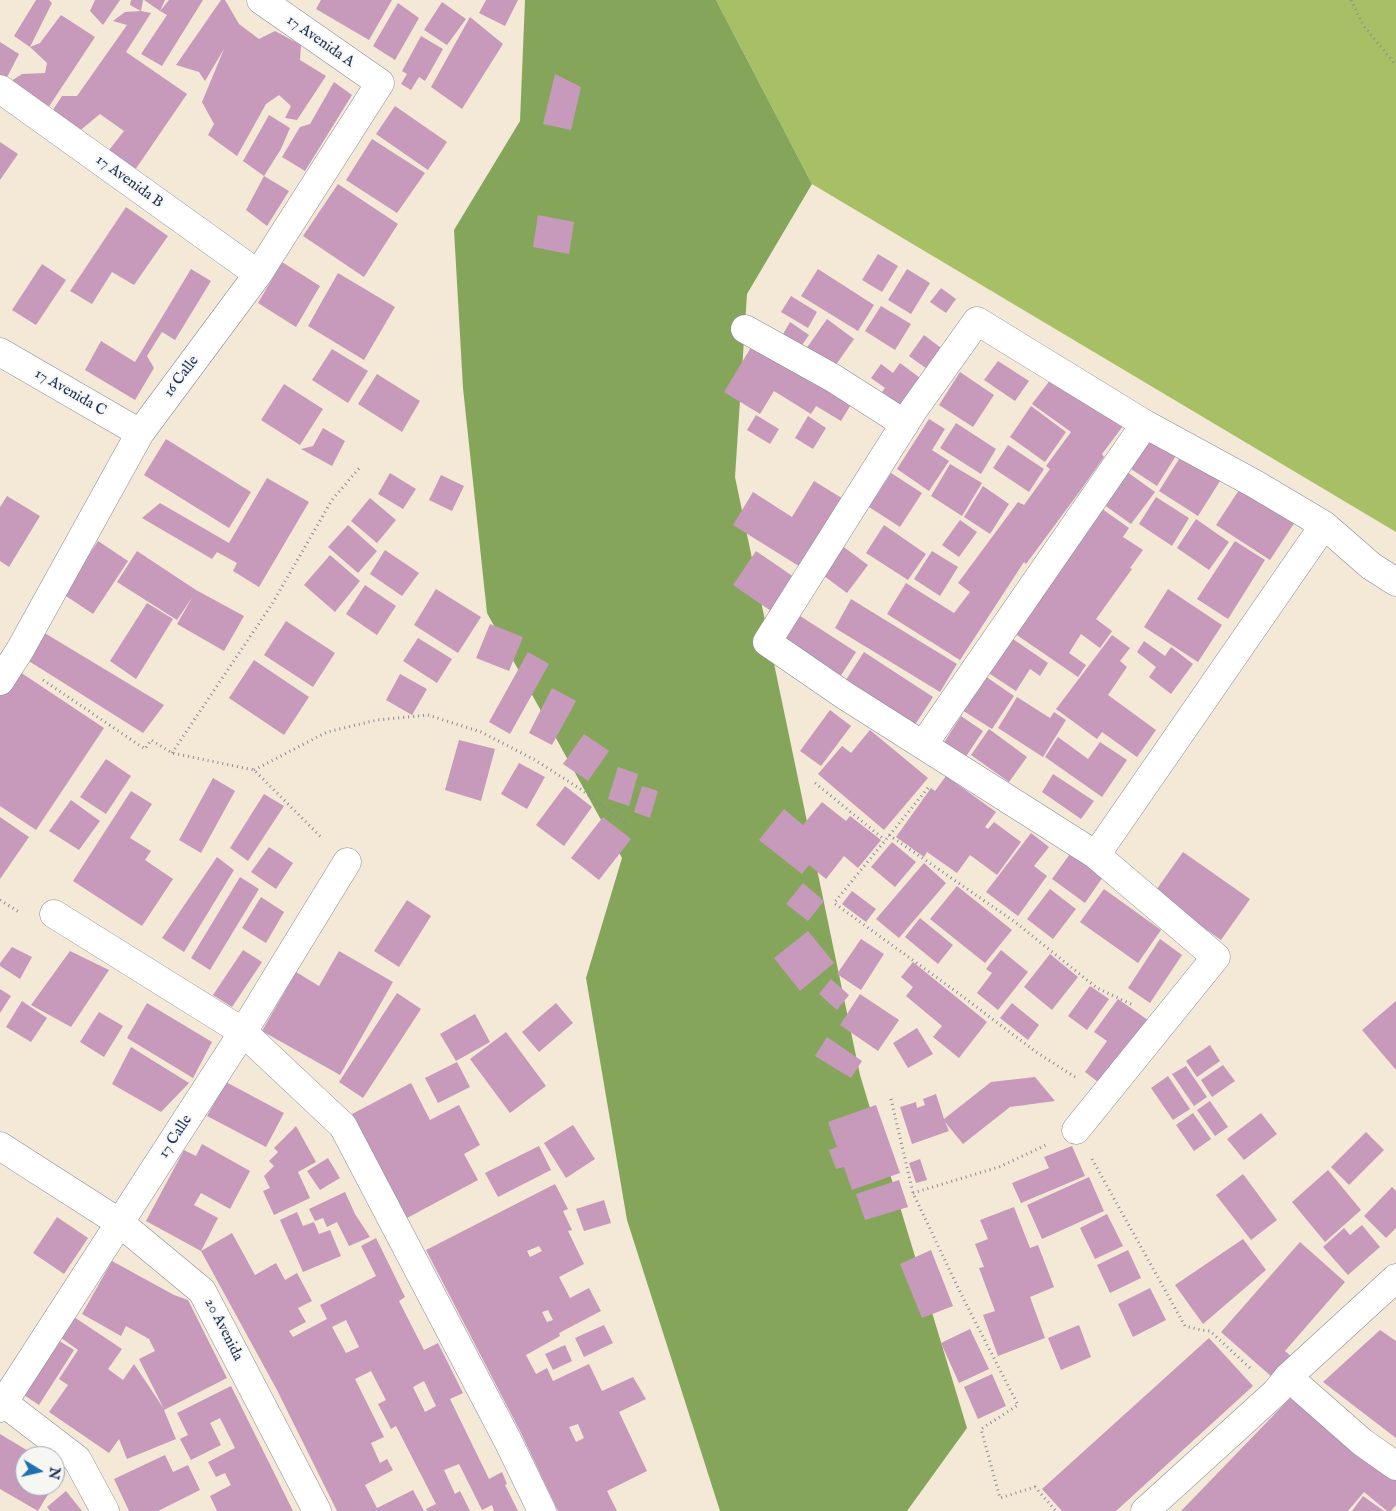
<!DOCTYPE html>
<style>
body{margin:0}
#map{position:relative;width:1396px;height:1511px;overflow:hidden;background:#f4e8d6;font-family:"IM FELL English",serif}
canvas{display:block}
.north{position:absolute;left:15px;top:1446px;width:50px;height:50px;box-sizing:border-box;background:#f6f6f2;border:1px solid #9ea6b7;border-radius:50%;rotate:99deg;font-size:14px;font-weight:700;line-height:20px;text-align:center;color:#1b2f5e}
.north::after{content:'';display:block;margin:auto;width:18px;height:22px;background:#1f6fb2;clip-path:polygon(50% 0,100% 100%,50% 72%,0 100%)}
</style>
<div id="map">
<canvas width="1396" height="1511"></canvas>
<div class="north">N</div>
</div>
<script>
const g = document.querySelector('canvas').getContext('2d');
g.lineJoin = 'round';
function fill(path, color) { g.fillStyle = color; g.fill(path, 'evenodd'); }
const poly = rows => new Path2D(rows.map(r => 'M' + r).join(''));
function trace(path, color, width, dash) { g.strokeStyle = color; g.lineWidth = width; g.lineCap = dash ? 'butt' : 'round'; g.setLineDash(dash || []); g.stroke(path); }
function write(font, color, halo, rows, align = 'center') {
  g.font = font + ' "IM FELL English",serif'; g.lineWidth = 4; g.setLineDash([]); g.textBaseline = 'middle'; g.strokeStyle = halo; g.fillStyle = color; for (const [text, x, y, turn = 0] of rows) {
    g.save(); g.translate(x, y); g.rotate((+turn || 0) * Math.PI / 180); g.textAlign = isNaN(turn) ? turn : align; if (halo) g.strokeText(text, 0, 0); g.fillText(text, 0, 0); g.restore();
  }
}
const green = poly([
 [716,0,1396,0,1396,532,812,184]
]);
const forest = poly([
 [525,0,716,0,812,184,747,294,735,477,860,1075,967,1428,907,1511,720,1511,627,1220,586,978,622,858,487,613,463,388,454,230,520,121]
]);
const building = poly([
 [36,0,49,0,52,3,30,47,14,36],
 [95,0,120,0,103,25,90,11],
 [131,0,143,0,141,11,130,5],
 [144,0,165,0,160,11],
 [169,0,203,0,162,66,141,54,167,15,160,11],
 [221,0,225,0,239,24,259,39,275,31,301,45,300,60,326,76,297,120,285,118,291,106,279,95,266,104,237,156,208,135,214,124,202,102,224,49,205,81,199,72,176,65],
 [321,0,392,0,369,40,316,9],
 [486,0,518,0,505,26,479,13],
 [442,2,466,19,447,45,424,30],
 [398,3,419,18,395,60,373,46],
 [141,11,151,13,126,52,187,94,135,170,106,154,124,131,100,114,77,133,49,116,62,96,77,96,127,25,113,21,125,12],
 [61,15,95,37,44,114,5,85,22,74,45,73,47,63,30,47,40,43],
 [470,17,503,44,462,109,431,87],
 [421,36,443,49,425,81,419,77,411,90,401,84,407,74,402,71],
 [0,42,19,54,3,85,0,83],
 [555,74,581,87,571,130,543,124],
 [334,82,352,95,305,171,282,157,300,127,310,124],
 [395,106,447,142,428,170,376,134],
 [269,115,290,128,281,149,264,176,289,191,267,226,246,210,264,176,243,161],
 [372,139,425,173,397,213,346,180],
 [0,142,18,154,0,180],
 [338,184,398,224,364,277,303,236],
 [126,207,168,236,134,285,112,272,92,304,70,291],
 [538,215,574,222,569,254,533,247],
 [878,254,898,266,882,292,862,280],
 [282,262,320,286,296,327,258,303],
 [42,264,66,280,36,325,12,310],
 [191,269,211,281,175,340,162,332,147,356,154,368,135,400,85,370,101,341,135,362],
 [818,269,874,305,858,331,801,296],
 [907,269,930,283,911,314,888,300],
 [338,273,395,307,364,360,308,326],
 [941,288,956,299,946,313,930,302],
 [791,296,817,312,808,328,781,312],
 [881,306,911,324,895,350,865,331],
 [827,319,854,339,833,369,806,349],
 [790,322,809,335,800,348,782,336],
 [924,335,949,354,934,374,909,356],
 [753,344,855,398,841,421,816,406,811,414,774,391,760,414,724,392],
 [332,349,368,371,348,403,312,380],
 [998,361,1029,381,1015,401,984,380],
 [900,363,927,383,907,410,882,392,885,388,871,378,881,364,893,373],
 [960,372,994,395,973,427,939,405],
 [377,374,420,401,402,432,358,404],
 [1054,375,1123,426,1102,454,1104,457,1080,491,1026,564,1024,562,960,660,887,614,906,583,954,613,970,592,958,583,1018,502,1024,505,1050,469,1046,466,1071,432,1032,404],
 [284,384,323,409,300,445,261,420],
 [1031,406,1066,432,1045,462,1010,437],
 [756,415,779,429,770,444,747,430],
 [808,416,826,428,813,449,795,438],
 [929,419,945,429,932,450,949,461,929,491,897,469],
 [956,423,996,449,981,474,940,448],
 [323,428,345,441,332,466,301,449,313,446],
 [1150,438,1177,454,1157,486,1131,469],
 [166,439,251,492,229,528,144,475],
 [1008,445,1044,469,1029,492,993,468],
 [1181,456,1220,481,1198,516,1159,491],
 [950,464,982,483,962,516,931,496],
 [1123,469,1155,492,1131,524,1100,502],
 [390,473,416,489,403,509,378,494],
 [891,473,922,493,900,527,869,507],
 [441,475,464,486,452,511,429,500],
 [267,478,309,502,259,587,233,571,237,563,217,552,212,559,142,518,160,503,229,543],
 [814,481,845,500,802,568,733,525,753,492,792,517],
 [983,486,1009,504,990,534,964,517],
 [1241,487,1295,522,1270,560,1216,525],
 [7,496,40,516,9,567,0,561,0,507],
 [1156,497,1189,518,1172,546,1139,524],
 [370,498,396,520,377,543,351,521],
 [1098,506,1129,528,1123,537,1143,550,1130,568,1132,569,1096,619,1112,631,1100,648,1081,634,1069,653,1086,665,1078,677,1011,631],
 [1196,519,1229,542,1209,570,1177,548],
 [960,520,977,532,959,557,942,545],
 [348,525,377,551,358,573,328,547],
 [884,525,926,554,908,580,866,553],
 [98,541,128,561,93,614,63,594],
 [1235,541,1265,560,1228,619,1197,599],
 [841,545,868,565,847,593,820,573],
 [385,550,419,573,402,596,370,574],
 [137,551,196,590,244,616,224,651,177,624,193,596,177,620,117,582],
 [756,551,794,577,771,611,733,585],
 [932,551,958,567,940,596,914,579],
 [330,555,360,581,335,612,304,585],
 [365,585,396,606,377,635,346,614],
 [436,589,481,617,458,653,414,625],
 [1168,589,1222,625,1198,662,1144,627],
 [851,599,957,664,940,692,835,628],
 [147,603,173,619,136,679,110,661],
 [794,612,856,652,838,680,776,640],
 [286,621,335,653,313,687,264,655],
 [490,624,523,637,509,671,476,658],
 [43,632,164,705,143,733,24,658],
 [1112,635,1130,648,1120,661,1127,667,1108,695,1156,730,1137,757,1102,732,1097,739,1056,709],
 [1010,637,1048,663,1040,676,1030,669,1016,691,987,672],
 [418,638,452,659,437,683,403,661],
 [1144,641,1165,656,1171,647,1193,664,1171,694,1149,677,1156,667,1137,652],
 [528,652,549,664,510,734,489,722],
 [864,652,933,697,913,728,844,683],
 [254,660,309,697,284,735,229,698],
 [17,670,104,728,36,830,0,806,0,696],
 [400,674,427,689,412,715,386,700],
 [985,676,1014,696,992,729,962,710],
 [552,688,576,701,552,745,529,733],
 [1017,697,1050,718,1054,712,1066,720,1043,757,998,728],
 [830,710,851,726,821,766,800,751],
 [961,716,983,731,965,758,943,744],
 [989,729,1027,757,1009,782,971,755],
 [870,730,928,778,884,830,818,774,842,746,851,753],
 [584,734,609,751,588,781,563,764],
 [1058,737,1088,759,1100,742,1127,760,1102,797,1045,757],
 [459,740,495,749,481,801,445,790],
 [106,759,131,776,106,814,80,797],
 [519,763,545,777,527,809,501,794],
 [618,767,638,774,629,806,608,799],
 [1053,774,1094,801,1081,819,1042,792],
 [946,776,996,812,985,827,988,829,994,822,1021,842,997,875,970,855,957,873,927,852,924,857,896,837,931,788,935,791],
 [213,778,235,791,201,853,179,840],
 [565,786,592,807,564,846,536,825],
 [642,786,658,791,650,818,634,812],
 [131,791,152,804,130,838,151,851,145,860,173,879,142,926,73,881],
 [264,794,284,806,248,861,230,848],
 [71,800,100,821,79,850,49,831],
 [822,802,846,821,850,816,881,840,858,868,844,856,826,879,809,865,802,874,759,840,784,809,803,825],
 [0,817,29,837,0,879],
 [603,817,631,839,599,880,571,858],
 [1031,833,1049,847,1034,866,1047,876,1018,916,986,892],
 [892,842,916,862,895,887,871,867],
 [269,847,293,863,276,889,251,872],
 [1072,851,1105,874,1085,903,1052,879],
 [1183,852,1250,899,1221,940,1154,893],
 [217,857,234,870,184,952,162,938],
 [924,863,946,883,899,938,876,919],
 [240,877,259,889,210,970,191,958],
 [803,883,824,901,808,921,786,904],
 [957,886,1012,930,985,963,930,919],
 [1050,889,1076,909,1053,939,1027,919],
 [1104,889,1161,930,1138,963,1080,922],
 [852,891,876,909,866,922,842,904],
 [261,897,284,912,266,943,242,928],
 [407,900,431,916,399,967,374,951],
 [920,918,953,945,938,964,905,937],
 [808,931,834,963,800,991,774,958],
 [861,939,884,954,861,990,837,974],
 [1160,939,1182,955,1150,1003,1128,988],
 [12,947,32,957,20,979,0,966,0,963],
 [243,950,262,962,232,1007,213,995],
 [1001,950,1028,972,998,1010,977,993,992,973,986,969],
 [70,951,109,970,71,1027,31,1005],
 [339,951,393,982,340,1075,262,1031,296,972,319,986],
 [1050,954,1078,977,1052,1010,1024,987],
 [913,962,987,1022,959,1058,933,1037,942,1026,906,996,913,987,901,977],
 [831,979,849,995,837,1010,819,994],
 [1090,986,1109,999,1087,1030,1068,1016],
 [0,989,11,996,0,1013],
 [397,993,421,1009,363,1098,339,1082],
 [860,994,899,1020,878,1051,840,1025],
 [1118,999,1152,1023,1106,1088,1085,1072,1107,1041,1094,1032],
 [22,1001,47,1018,31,1042,6,1027],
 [1396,1001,1396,1070,1362,1030],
 [147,1003,212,1042,193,1078,127,1038],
 [556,1003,573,1023,539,1052,522,1032],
 [1012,1003,1039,1025,1028,1040,1000,1018],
 [99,1012,123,1026,104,1057,80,1042],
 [475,1014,490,1042,456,1061,440,1034],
 [917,1028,933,1054,908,1068,893,1043],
 [506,1032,546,1086,510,1113,470,1059],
 [827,1037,862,1061,851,1078,815,1056],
 [1210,1045,1220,1061,1197,1077,1186,1061],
 [131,1047,189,1083,161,1112,112,1084],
 [457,1062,470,1087,438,1103,425,1078],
 [1223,1065,1235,1081,1212,1097,1201,1080],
 [1186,1066,1207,1097,1194,1106,1172,1074],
 [1168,1076,1190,1109,1173,1120,1151,1088],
 [1035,1077,1055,1101,1010,1107,963,1144,945,1122,949,1131,912,1144,900,1107,916,1102,917,1108,925,1105,923,1099,936,1094,944,1119,991,1082],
 [226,1082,284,1113,266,1147,207,1116],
 [411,1083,430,1120,459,1105,480,1145,464,1154,478,1180,407,1218,352,1114],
 [1210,1101,1228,1127,1215,1136,1197,1110],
 [876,1105,900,1173,852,1190,844,1167,836,1169,829,1150,837,1147,828,1122],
 [1193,1113,1211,1139,1194,1151,1176,1125],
 [1261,1113,1277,1134,1244,1160,1227,1139],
 [573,1125,595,1159,566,1178,544,1143],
 [296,1126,316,1162,298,1172,310,1198,274,1215,263,1191,270,1188,264,1176,274,1166,269,1161,278,1152,274,1148],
 [1366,1132,1384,1150,1349,1185,1331,1167],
 [202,1144,250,1171,230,1209,201,1193,194,1205,218,1218,201,1251,232,1233,255,1275,276,1263,285,1280,297,1273,312,1301,298,1308,306,1322,289,1331,293,1337,327,1319,320,1305,376,1276,361,1246,376,1238,405,1297,399,1301,424,1350,438,1343,463,1393,450,1399,489,1479,502,1472,507,1484,505,1485,518,1511,494,1511,492,1505,482,1510,459,1464,444,1470,455,1494,460,1491,470,1511,427,1511,426,1509,436,1504,396,1426,391,1429,378,1404,386,1400,371,1371,355,1379,384,1437,371,1443,380,1463,387,1459,393,1470,365,1485,377,1508,413,1490,424,1511,337,1511,277,1390,201,1251,146,1221,184,1150,196,1156],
 [346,1320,359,1347,346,1353,332,1327],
 [424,1381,436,1406,425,1412,413,1387],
 [539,1146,551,1170,498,1197,485,1173],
 [1072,1146,1085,1176,1021,1203,1012,1183,1049,1168,1044,1157],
 [328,1158,340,1178,320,1190,307,1171],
 [920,1159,927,1180,916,1183,909,1163],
 [1328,1170,1361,1210,1325,1242,1292,1202],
 [1243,1174,1277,1220,1251,1240,1216,1195],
 [1089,1177,1104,1211,1042,1239,1027,1205],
 [899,1180,908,1207,865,1220,856,1194],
 [555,1184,568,1209,563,1211,572,1230,568,1231,584,1264,559,1277,570,1298,589,1288,601,1311,559,1333,560,1336,526,1355,536,1374,547,1368,553,1381,589,1364,602,1391,633,1377,646,1399,619,1412,647,1471,607,1491,617,1511,558,1511,520,1431,426,1250],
 [539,1246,542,1251,530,1257,527,1251],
 [548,1310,553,1320,547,1322,542,1312],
 [578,1424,584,1438,576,1442,569,1427],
 [1392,1187,1396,1191,1396,1228,1386,1238,1364,1216],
 [345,1192,355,1214,370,1237,349,1246,337,1222,327,1227,323,1218,315,1221,309,1209],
 [604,1200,611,1223,584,1231,576,1209],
 [1014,1207,1030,1248,1038,1245,1054,1287,1030,1297,1045,1338,998,1356,983,1315,995,1311,979,1268,984,1267,975,1244,988,1239,980,1220],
 [297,1212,303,1226,314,1222,319,1234,330,1230,341,1256,303,1272,280,1220],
 [1107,1214,1123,1246,1095,1259,1080,1228],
 [57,1217,88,1238,64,1274,33,1253],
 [1362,1225,1380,1247,1348,1275,1323,1247,1344,1228,1350,1235],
 [1243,1239,1266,1270,1203,1324,1175,1285],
 [1300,1242,1345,1282,1285,1351,1292,1357,1273,1378,1221,1332],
 [931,1250,953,1306,922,1318,900,1264],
 [1128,1250,1141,1278,1110,1293,1097,1265],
 [112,1261,174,1295,188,1300,227,1378,164,1410,176,1439,127,1459,119,1439,109,1453,49,1412,68,1385,59,1379,78,1350,57,1335,71,1315,122,1349,108,1369,123,1380,134,1364,164,1409,139,1359,155,1351,149,1339,126,1326,121,1336,82,1314],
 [1150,1288,1166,1320,1133,1337,1118,1304],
 [604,1325,613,1343,584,1357,575,1338],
 [1079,1325,1091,1357,1061,1370,1048,1338],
 [970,1329,989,1369,959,1383,941,1343],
 [1380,1330,1396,1341,1396,1438,1323,1382],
 [1209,1338,1253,1386,1116,1511,1062,1511,1042,1489],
 [56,1339,74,1350,39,1405,21,1393],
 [565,1345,572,1361,553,1370,545,1354],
 [992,1374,1006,1406,978,1419,964,1387],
 [231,1386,293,1511,217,1511,210,1496,231,1485,225,1473,216,1477,208,1462,235,1448,220,1418,210,1423,221,1445,191,1460,180,1439,188,1435,177,1413],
 [1297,1391,1396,1478,1396,1505,1391,1511,1387,1511,1364,1492,1348,1511,1181,1511],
 [0,1434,30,1452,28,1456,25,1456,25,1460,22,1465,25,1467,25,1486,53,1486,38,1511,0,1489],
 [165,1455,173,1472,188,1465,200,1490,158,1511,129,1511,114,1479],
 [66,1491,82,1511,50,1511,47,1507],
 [1363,1496,1384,1511,1352,1511]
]);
const path = poly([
 [1351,0,1363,25,1396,65],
 [43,680,145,749,151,740,172,753,254,770,323,839],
 [172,753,272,604,332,500,361,466],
 [254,770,327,732,377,720,428,715,481,732,535,760,582,790,625,823],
 [815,783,885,840],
 [928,788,834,903,958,993,1036,1052,1075,1077],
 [889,835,1015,922,1097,988,1133,1005],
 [0,900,19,912],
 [891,1099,913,1193,961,1294,1018,1405,981,1429,1000,1498,1035,1487,1056,1511],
 [1092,1159,1185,1326,1201,1330,1210,1331,1250,1368],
 [913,1193,999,1167,1046,1145]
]);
const minor = poly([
 [0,89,258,274],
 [745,329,833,378,905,424],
 [0,352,140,433],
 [0,681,20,650,140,433,258,274,380,83,261,0],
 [923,745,1145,424],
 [1096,855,1324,525,1371,566,1396,582],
 [54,914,243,1032,343,1126,508,1441,542,1511],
 [1076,1130,1216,957,1096,855,844,695,767,642,914,409,977,321,1145,424,1255,484,1324,525],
 [0,1146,120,1223,202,1291,317,1511],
 [1288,1377,1362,1442,1396,1466],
 [4,1403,77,1459,105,1511],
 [0,1408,243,1032,347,862],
 [1145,1511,1276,1392,1288,1377,1396,1278]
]);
const streetNames = [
 ["17 Avenida A",320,42,35],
 ["17 Avenida B",129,182,36],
 ["16 Calle",182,377,-53],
 ["17 Avenida C",70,393,30],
 ["17 Calle",176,1137,-57],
 ["20 Avenida",223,1330,63]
];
fill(green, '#a7c065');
fill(forest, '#85a65a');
fill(building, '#c79abc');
trace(minor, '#888c9a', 29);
trace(path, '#888c9a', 3, [1, 4]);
trace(minor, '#fff', 28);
write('15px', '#1b2f5e', '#f6f6f2', streetNames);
</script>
